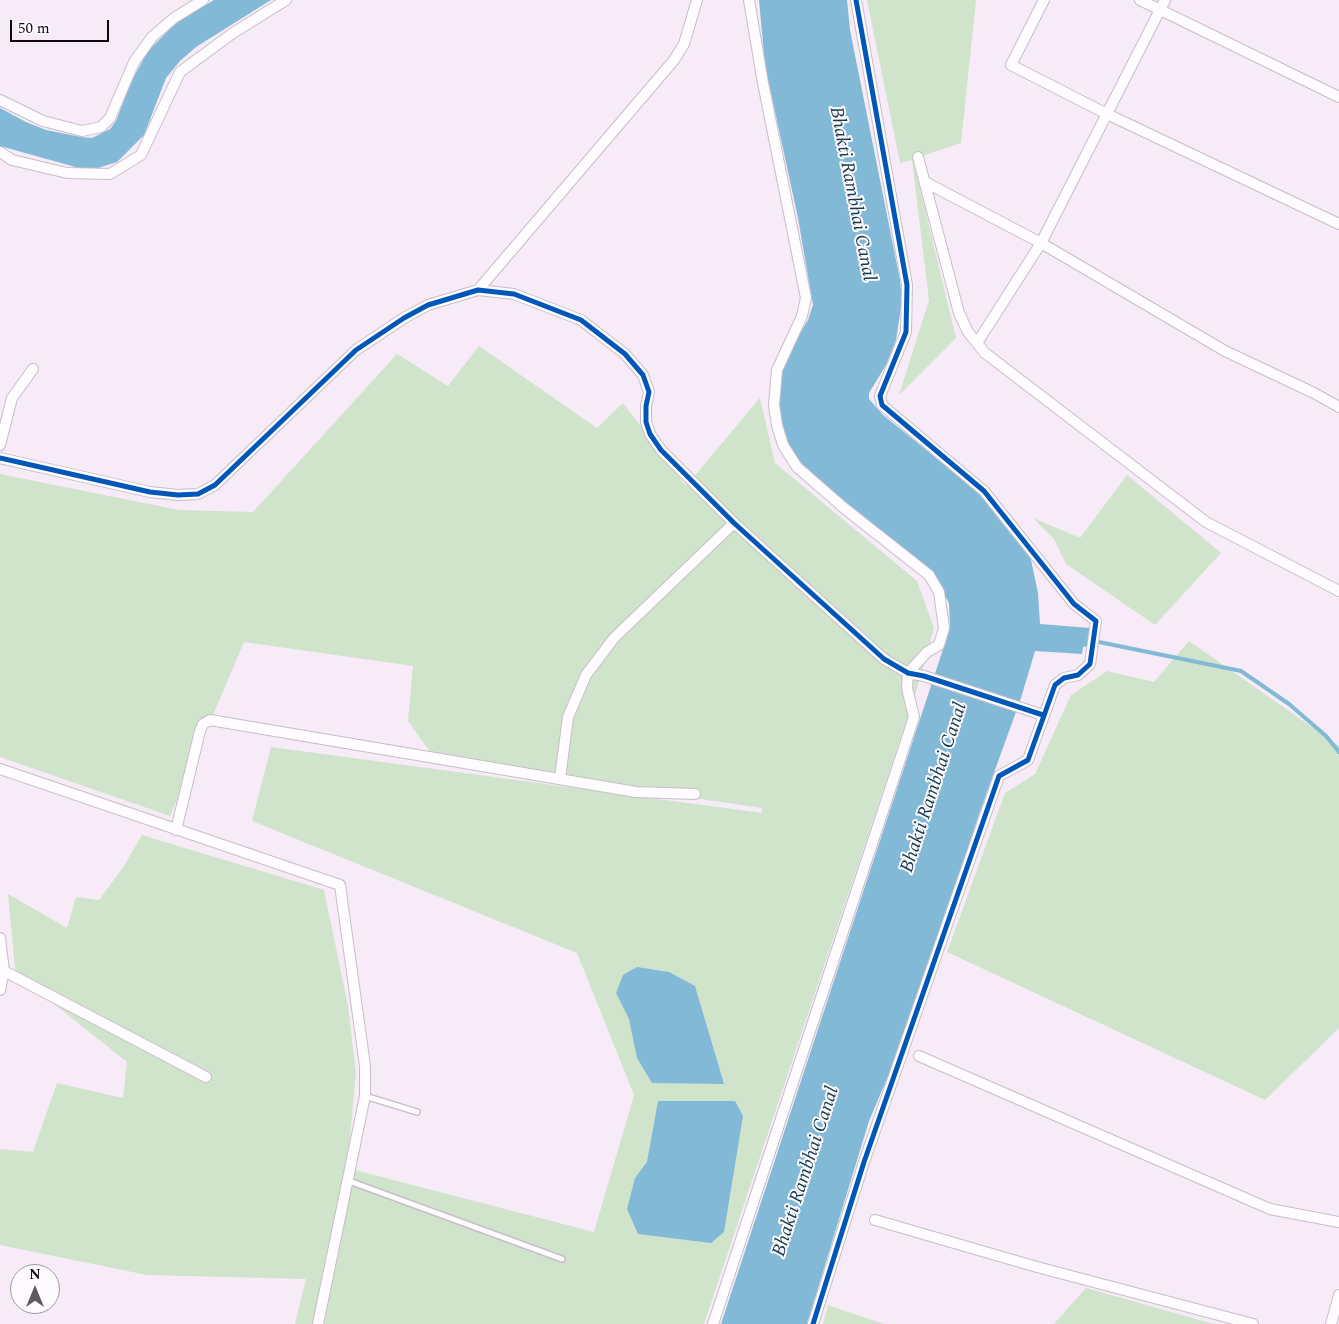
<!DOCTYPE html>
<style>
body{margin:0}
#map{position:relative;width:1339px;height:1324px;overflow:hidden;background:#f6ebf6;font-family:Spectral,serif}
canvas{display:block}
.north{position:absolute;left:10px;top:1264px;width:50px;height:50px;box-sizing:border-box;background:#fdfafe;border:1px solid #9e9a9f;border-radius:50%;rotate:0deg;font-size:14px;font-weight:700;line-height:20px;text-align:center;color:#100a10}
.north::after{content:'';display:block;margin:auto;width:18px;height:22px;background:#605960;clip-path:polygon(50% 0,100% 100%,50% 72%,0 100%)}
.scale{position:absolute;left:10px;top:20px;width:99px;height:22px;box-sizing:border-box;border:2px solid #100a10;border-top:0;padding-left:6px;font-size:15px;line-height:18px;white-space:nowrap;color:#100a10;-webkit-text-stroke:4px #fdfafe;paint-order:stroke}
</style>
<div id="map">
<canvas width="1339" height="1324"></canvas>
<div class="north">N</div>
<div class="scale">50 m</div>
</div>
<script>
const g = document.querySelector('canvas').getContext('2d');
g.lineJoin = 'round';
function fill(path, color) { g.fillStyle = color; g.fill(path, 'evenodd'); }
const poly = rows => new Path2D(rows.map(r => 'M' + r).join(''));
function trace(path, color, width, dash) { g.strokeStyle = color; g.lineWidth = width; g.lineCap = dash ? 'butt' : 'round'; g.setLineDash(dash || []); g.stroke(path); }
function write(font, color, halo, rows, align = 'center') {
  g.font = font + ' Spectral,serif'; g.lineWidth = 4; g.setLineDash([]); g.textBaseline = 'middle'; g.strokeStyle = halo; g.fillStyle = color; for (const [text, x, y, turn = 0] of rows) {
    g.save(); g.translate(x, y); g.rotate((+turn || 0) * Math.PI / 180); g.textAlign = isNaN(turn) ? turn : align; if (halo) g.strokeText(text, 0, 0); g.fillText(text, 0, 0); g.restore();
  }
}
const green = poly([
 [867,0,976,0,961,143,913,159,956,338,899,395,929,300,912,160,900,163],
 [479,346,597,428,623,403,686,486,760,398,775,463,917,581,934,628,917,689,704,1324,295,1324,306,1279,147,1275,0,1245,0,1149,33,1152,57,1083,123,1098,127,1062,49,1000,16,979,8,894,67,928,76,897,99,900,124,866,142,835,324,890,348,1006,356,1073,347,1168,594,1232,634,1095,577,953,252,821,271,747,762,813,762,808,436,760,408,721,413,666,244,642,170,816,0,757,0,474,179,510,253,512,397,354,448,386],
 [1127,475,1221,553,1155,625,1066,564,1054,539,1033,518,1080,538],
 [1189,641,1339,746,1339,1028,1265,1100,947,952,1005,793,1035,774,1071,695,1107,671,1154,682],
 [1086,1288,1214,1324,1054,1324],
 [828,1305,884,1324,823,1324]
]);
const water = poly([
 [214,0,271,0,196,47,180,61,166,78,144,135,117,162,98,168,79,168,0,146,0,108,26,122,46,130,81,137,92,138,110,129,116,121,131,82,148,51,177,22],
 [759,0,847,0,850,30,900,280,902,301,896,340,886,365,869,393,869,399,883,415,983,496,1023,543,1031,560,1038,593,1040,624,1090,628,1088,646,1083,647,1082,654,1035,651,1021,698,978,817,914,1015,869,1121,807,1324,721,1324,950,628,949,603,930,569,809,473,792,451,784,434,778,416,778,390,782,364,808,320,813,305,798,218,765,65],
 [637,967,669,972,695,986,724,1084,652,1083,637,1058,629,1019,616,993,623,975],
 [658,1101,735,1101,743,1116,724,1232,711,1243,638,1234,627,1209,635,1178,647,1162]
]);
const stream = poly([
 [1094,641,1241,671,1289,704,1326,736,1339,752]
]);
const service = poly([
 [365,1096,417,1112],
 [349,1181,562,1259]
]);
const minor = poly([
 [1044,0,1011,65,1107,114,1339,224],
 [1140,0,1339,97],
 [0,100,43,121,82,131,101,127,110,118,134,62,152,37,174,18,203,0],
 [0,152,12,160,67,173,110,174,141,155,180,72,233,33,286,0],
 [918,157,959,313,968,332,985,353,1206,522,1339,591],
 [925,182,1041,243,1225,351,1314,393,1339,407],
 [478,290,674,60,684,44,697,0],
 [977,343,1041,243,1165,0],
 [0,445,12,398,33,369],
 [0,458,150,492,178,495,198,494,215,485,356,350,404,318,428,305,478,290,514,294,581,320,625,354,643,375,649,392,646,406,646,422,650,434,661,450,734,523,884,659,908,673,924,676,1043,715],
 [0,769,340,885,365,1066,365,1096,318,1324],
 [560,778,568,717,586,675,614,638,734,523],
 [176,830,200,731,203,724,210,720,636,792,695,794],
 [0,938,4,971,0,990],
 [4,971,206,1077],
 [919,1056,1270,1209,1339,1222],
 [875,1220,1037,1267,1253,1324],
 [713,1324,914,717,907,688,908,673,927,652,939,645,944,628,939,592,929,575,844,508,797,467,783,445,777,425,774,405,777,370,802,316,806,298,763,83,749,0],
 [813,1324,864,1162,999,776,1028,760,1055,685,1064,678,1078,675,1090,664,1096,621,1074,604,984,491,882,405,880,396,906,332,907,285,856,0],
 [1331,1324,1339,1295]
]);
const cycleway = poly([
 [0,458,150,492,178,495,198,494,215,485,356,350,404,318,428,305,478,290,514,294,581,320,625,354,643,375,649,392,646,406,646,422,650,434,661,450,734,523,884,659,908,673,924,676,1043,715],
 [813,1324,864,1162,999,776,1028,760,1055,685,1064,678,1078,675,1090,664,1096,621,1074,604,984,491,882,405,880,396,906,332,907,285,856,0]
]);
const waterNames = [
 ["Bhakti Rambhai Canal",851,194,79],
 ["Bhakti Rambhai Canal",935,788,-72],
 ["Bhakti Rambhai Canal",807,1172,-72]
];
fill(green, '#d0e4cc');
fill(water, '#82b9d7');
trace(stream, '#82b9d7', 4);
trace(service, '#c7bec7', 8);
trace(minor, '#c7bec7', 12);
trace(service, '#fefcfe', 5);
trace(minor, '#fefcfe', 10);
trace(cycleway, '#0057b8', 5);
write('italic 19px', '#153a4b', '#fdfafe', waterNames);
</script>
